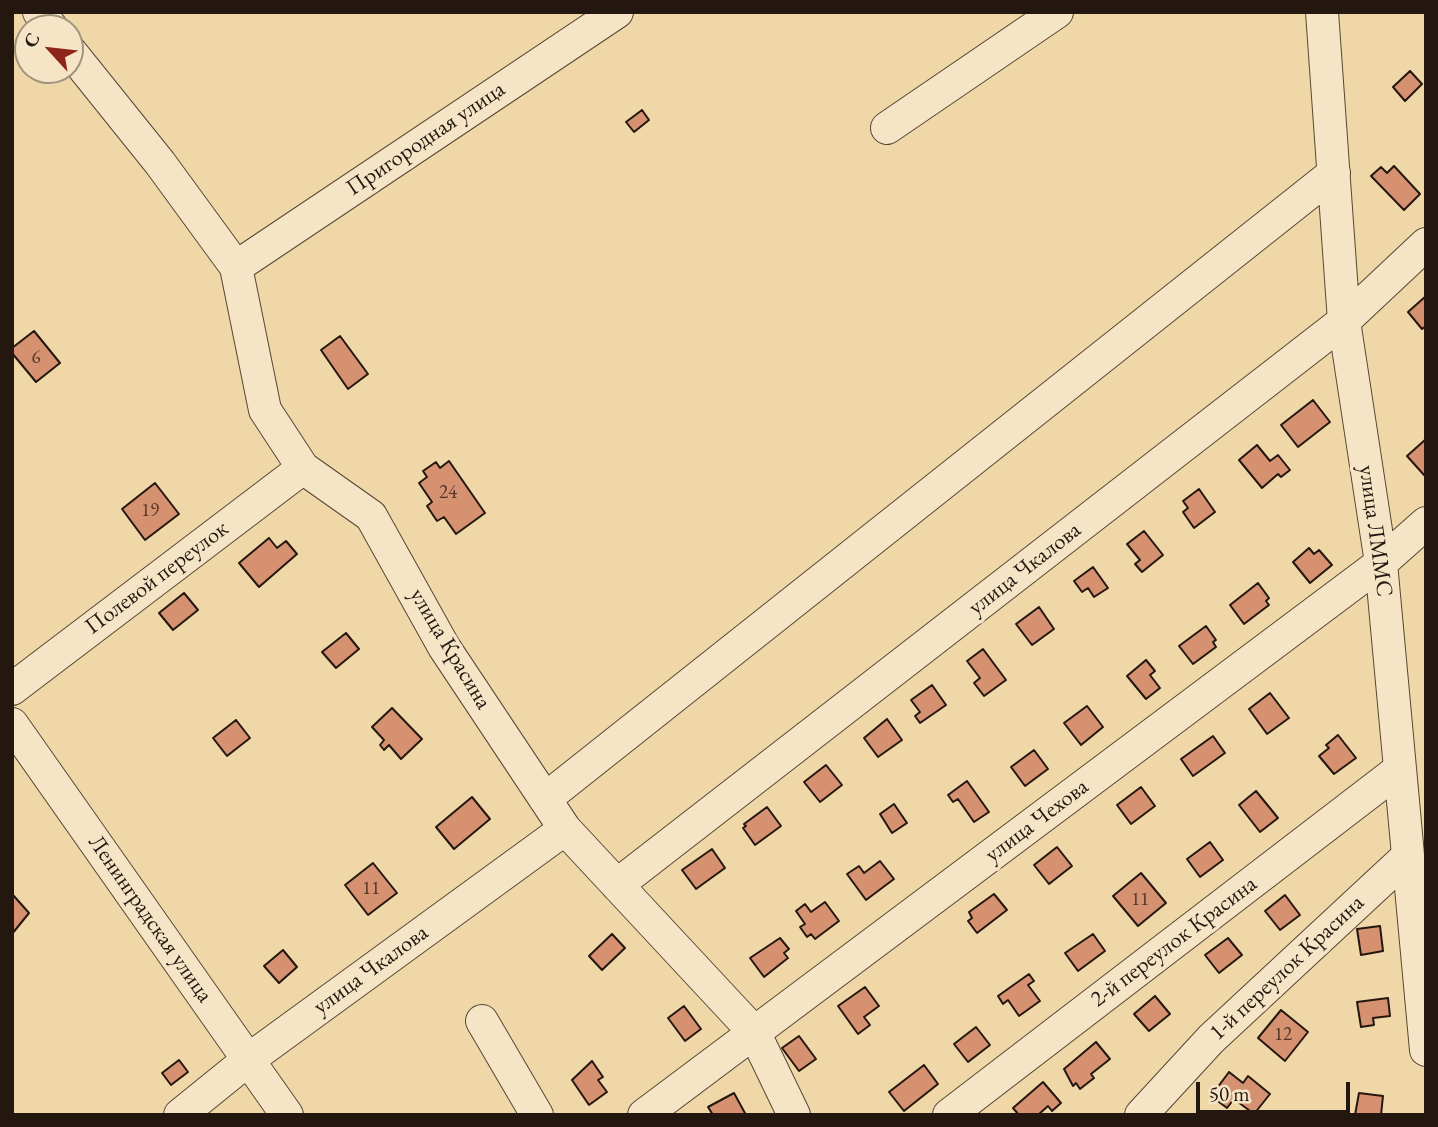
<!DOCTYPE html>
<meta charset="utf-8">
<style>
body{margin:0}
#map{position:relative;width:1438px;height:1127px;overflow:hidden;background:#f0d7a8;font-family:"EB Garamond",serif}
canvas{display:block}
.frame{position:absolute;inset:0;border:14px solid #23170f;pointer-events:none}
.north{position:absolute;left:14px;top:14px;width:70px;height:70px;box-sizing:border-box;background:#f5e5c6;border:2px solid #a1937d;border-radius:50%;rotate:297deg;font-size:19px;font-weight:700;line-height:28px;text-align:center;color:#23170f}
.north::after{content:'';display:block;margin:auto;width:24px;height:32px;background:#8f2418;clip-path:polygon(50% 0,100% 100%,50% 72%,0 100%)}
.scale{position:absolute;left:1196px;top:1082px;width:154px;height:32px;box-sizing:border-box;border:4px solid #23170f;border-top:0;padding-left:9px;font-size:21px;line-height:24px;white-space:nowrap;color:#23170f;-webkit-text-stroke:5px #f5e5c6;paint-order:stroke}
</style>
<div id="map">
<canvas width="1438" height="1127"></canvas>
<div class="frame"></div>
<div class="north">С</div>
<div class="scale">50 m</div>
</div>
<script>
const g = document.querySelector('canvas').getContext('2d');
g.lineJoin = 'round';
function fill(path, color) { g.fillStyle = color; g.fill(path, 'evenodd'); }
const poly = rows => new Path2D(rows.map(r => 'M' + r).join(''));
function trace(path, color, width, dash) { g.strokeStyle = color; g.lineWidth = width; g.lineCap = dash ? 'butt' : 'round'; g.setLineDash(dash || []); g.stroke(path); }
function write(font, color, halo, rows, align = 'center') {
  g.font = font + ' "EB Garamond",serif'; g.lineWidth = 7; g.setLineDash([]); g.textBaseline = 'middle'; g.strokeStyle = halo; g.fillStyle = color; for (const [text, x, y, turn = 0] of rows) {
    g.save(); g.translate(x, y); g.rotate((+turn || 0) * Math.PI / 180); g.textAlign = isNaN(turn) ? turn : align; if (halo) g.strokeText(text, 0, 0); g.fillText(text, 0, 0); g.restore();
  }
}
const building = poly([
 [1410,71,1422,84,1405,101,1393,87,1410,71],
 [642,110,649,120,634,132,626,122,642,110],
 [1394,166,1420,194,1404,210,1371,176,1381,167,1387,173,1394,166],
 [1426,296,1426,326,1422,329,1408,312,1426,296],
 [34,331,60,363,36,382,12,353,12,348,34,331],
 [340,336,368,374,348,389,321,350,340,336],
 [1313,400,1330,422,1298,447,1281,425,1313,400],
 [1426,439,1426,473,1424,475,1407,456,1426,439],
 [1257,445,1270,461,1278,455,1290,470,1281,477,1278,474,1262,488,1239,460,1257,445],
 [449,461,485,513,456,534,444,517,437,521,427,506,432,502,419,483,427,477,423,471,436,462,440,468,449,461],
 [155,483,179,514,145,540,122,509,155,483],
 [1199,489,1215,512,1194,528,1183,512,1188,508,1183,501,1199,489],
 [1144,531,1163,555,1142,572,1135,564,1140,560,1127,544,1144,531],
 [269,538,277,548,286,541,297,554,259,587,239,563,269,538],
 [1309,548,1314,554,1319,550,1332,565,1310,583,1293,562,1309,548],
 [1093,567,1108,588,1094,597,1088,588,1082,592,1074,581,1093,567],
 [1258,583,1269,598,1266,601,1269,605,1244,624,1230,605,1258,583],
 [184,593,198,610,173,630,159,613,184,593],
 [1039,607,1054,629,1032,645,1016,624,1039,607],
 [1206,626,1216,640,1213,642,1216,647,1193,664,1179,646,1206,626],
 [346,633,359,649,336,668,322,652,346,633],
 [983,649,1006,680,984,696,974,683,980,678,967,661,983,649],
 [1146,660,1155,671,1150,675,1160,688,1146,699,1127,676,1146,660],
 [932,685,946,705,920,723,915,716,920,712,911,700,932,685],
 [1270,693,1289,718,1267,734,1249,709,1270,693],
 [1087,706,1103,727,1081,745,1064,723,1087,706],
 [392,708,422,739,401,759,389,745,384,750,380,745,384,740,372,727,392,708],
 [887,719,902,740,878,757,864,738,887,719],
 [236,720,250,738,227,756,213,738,236,720],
 [1338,735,1356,758,1334,774,1319,756,1329,748,1326,745,1338,735],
 [1213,736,1225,753,1193,776,1181,759,1213,736],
 [1034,750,1048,769,1025,786,1011,767,1034,750],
 [826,765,842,785,820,802,804,782,826,765],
 [967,781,989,812,974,822,958,799,953,802,948,795,967,781],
 [1141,787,1155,806,1131,824,1117,805,1141,787],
 [1256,791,1278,818,1260,832,1239,805,1256,791],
 [472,797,490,819,454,849,436,827,472,797],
 [894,804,907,823,892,833,880,814,894,804],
 [767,807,781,826,755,845,743,828,746,826,744,824,767,807],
 [1210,842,1223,860,1200,877,1187,859,1210,842],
 [1057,847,1072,866,1049,884,1034,865,1057,847],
 [712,849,725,868,696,889,682,870,712,849],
 [880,861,894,879,866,900,847,874,859,866,864,873,880,861],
 [373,863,397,893,368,915,345,885,373,863],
 [1141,873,1166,903,1138,926,1113,896,1141,873],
 [994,894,1007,910,977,933,968,921,972,918,969,912,994,894],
 [13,895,29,913,12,934,12,895,13,895],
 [1285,895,1300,915,1280,930,1265,911,1285,895],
 [825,902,839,921,815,939,811,934,807,937,800,927,805,924,796,911,805,904,811,912,825,902],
 [1380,926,1383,951,1361,955,1357,929,1380,926],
 [612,934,625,948,602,970,589,956,612,934],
 [1093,934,1105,951,1078,971,1065,953,1093,934],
 [780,938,789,949,784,953,788,958,764,977,750,958,780,938],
 [1228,938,1242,955,1219,973,1205,955,1228,938],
 [283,950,297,967,279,983,264,966,283,950],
 [1029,974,1034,981,1028,985,1040,1001,1019,1016,1008,1000,1003,1004,998,996,1029,974],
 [865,987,879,1006,864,1017,870,1025,858,1034,838,1006,865,987],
 [1155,996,1170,1014,1149,1031,1134,1014,1155,996],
 [1388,998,1390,1016,1373,1018,1374,1025,1361,1027,1357,1002,1388,998],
 [684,1006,701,1029,685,1041,668,1018,684,1006],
 [1281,1010,1308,1032,1285,1061,1258,1038,1281,1010],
 [976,1027,990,1045,968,1062,954,1044,976,1027],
 [799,1036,816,1059,799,1071,782,1048,799,1036],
 [1096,1042,1110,1059,1091,1074,1094,1078,1080,1089,1076,1083,1073,1086,1064,1069,1096,1042],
 [179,1060,188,1072,171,1085,162,1073,179,1060],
 [592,1061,603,1077,598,1080,607,1092,589,1105,572,1080,592,1061],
 [924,1065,938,1084,904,1111,889,1092,924,1065],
 [1229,1072,1243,1083,1248,1076,1270,1094,1254,1114,1234,1099,1227,1108,1211,1096,1229,1072],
 [1043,1082,1061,1103,1052,1111,1048,1106,1038,1115,1019,1115,1013,1108,1043,1082],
 [734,1093,746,1115,713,1115,708,1107,734,1093],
 [1359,1093,1383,1096,1381,1115,1355,1115,1359,1093]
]);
const minor = poly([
 [39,12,52,28],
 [1322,12,1344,321,1381,563,1426,1050],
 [70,51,160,163,236,267,265,410,303,468,371,516,444,647,565,829,754,1032,794,1115],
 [887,128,1057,12],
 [236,267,617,12],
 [12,689,303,468],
 [12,724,287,1115],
 [545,799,1334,173],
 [617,885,1344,321,1426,244],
 [482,1021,537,1115],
 [180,1115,248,1060,565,829],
 [644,1115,1381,563,1426,523],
 [949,1115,1400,769],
 [1141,1115,1211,1039,1408,856]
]);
const numberNames = [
 ["6",36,358],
 ["24",448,493],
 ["19",150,511],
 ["11",371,889],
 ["11",1140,900],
 ["12",1283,1035]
];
const streetNames = [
 ["Пригородная улица",426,139,-34],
 ["улица ЛММС",1375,531,82],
 ["улица Чкалова",1025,569,-38],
 ["Полевой переулок",157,578,-37],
 ["улица Красина",450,649,59],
 ["улица Чехова",1037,821,-37],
 ["Ленинградская улица",150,919,55],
 ["2-й переулок Красина",1174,942,-37],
 ["1-й переулок Красина",1287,968,-43],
 ["улица Чкалова",371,970,-36]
];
fill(building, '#d69171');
trace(building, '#23170f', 2);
trace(minor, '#564735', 34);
trace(minor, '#f5e5c6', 32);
write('19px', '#503628', null, numberNames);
write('23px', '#23170f', '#f5e5c6', streetNames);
</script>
